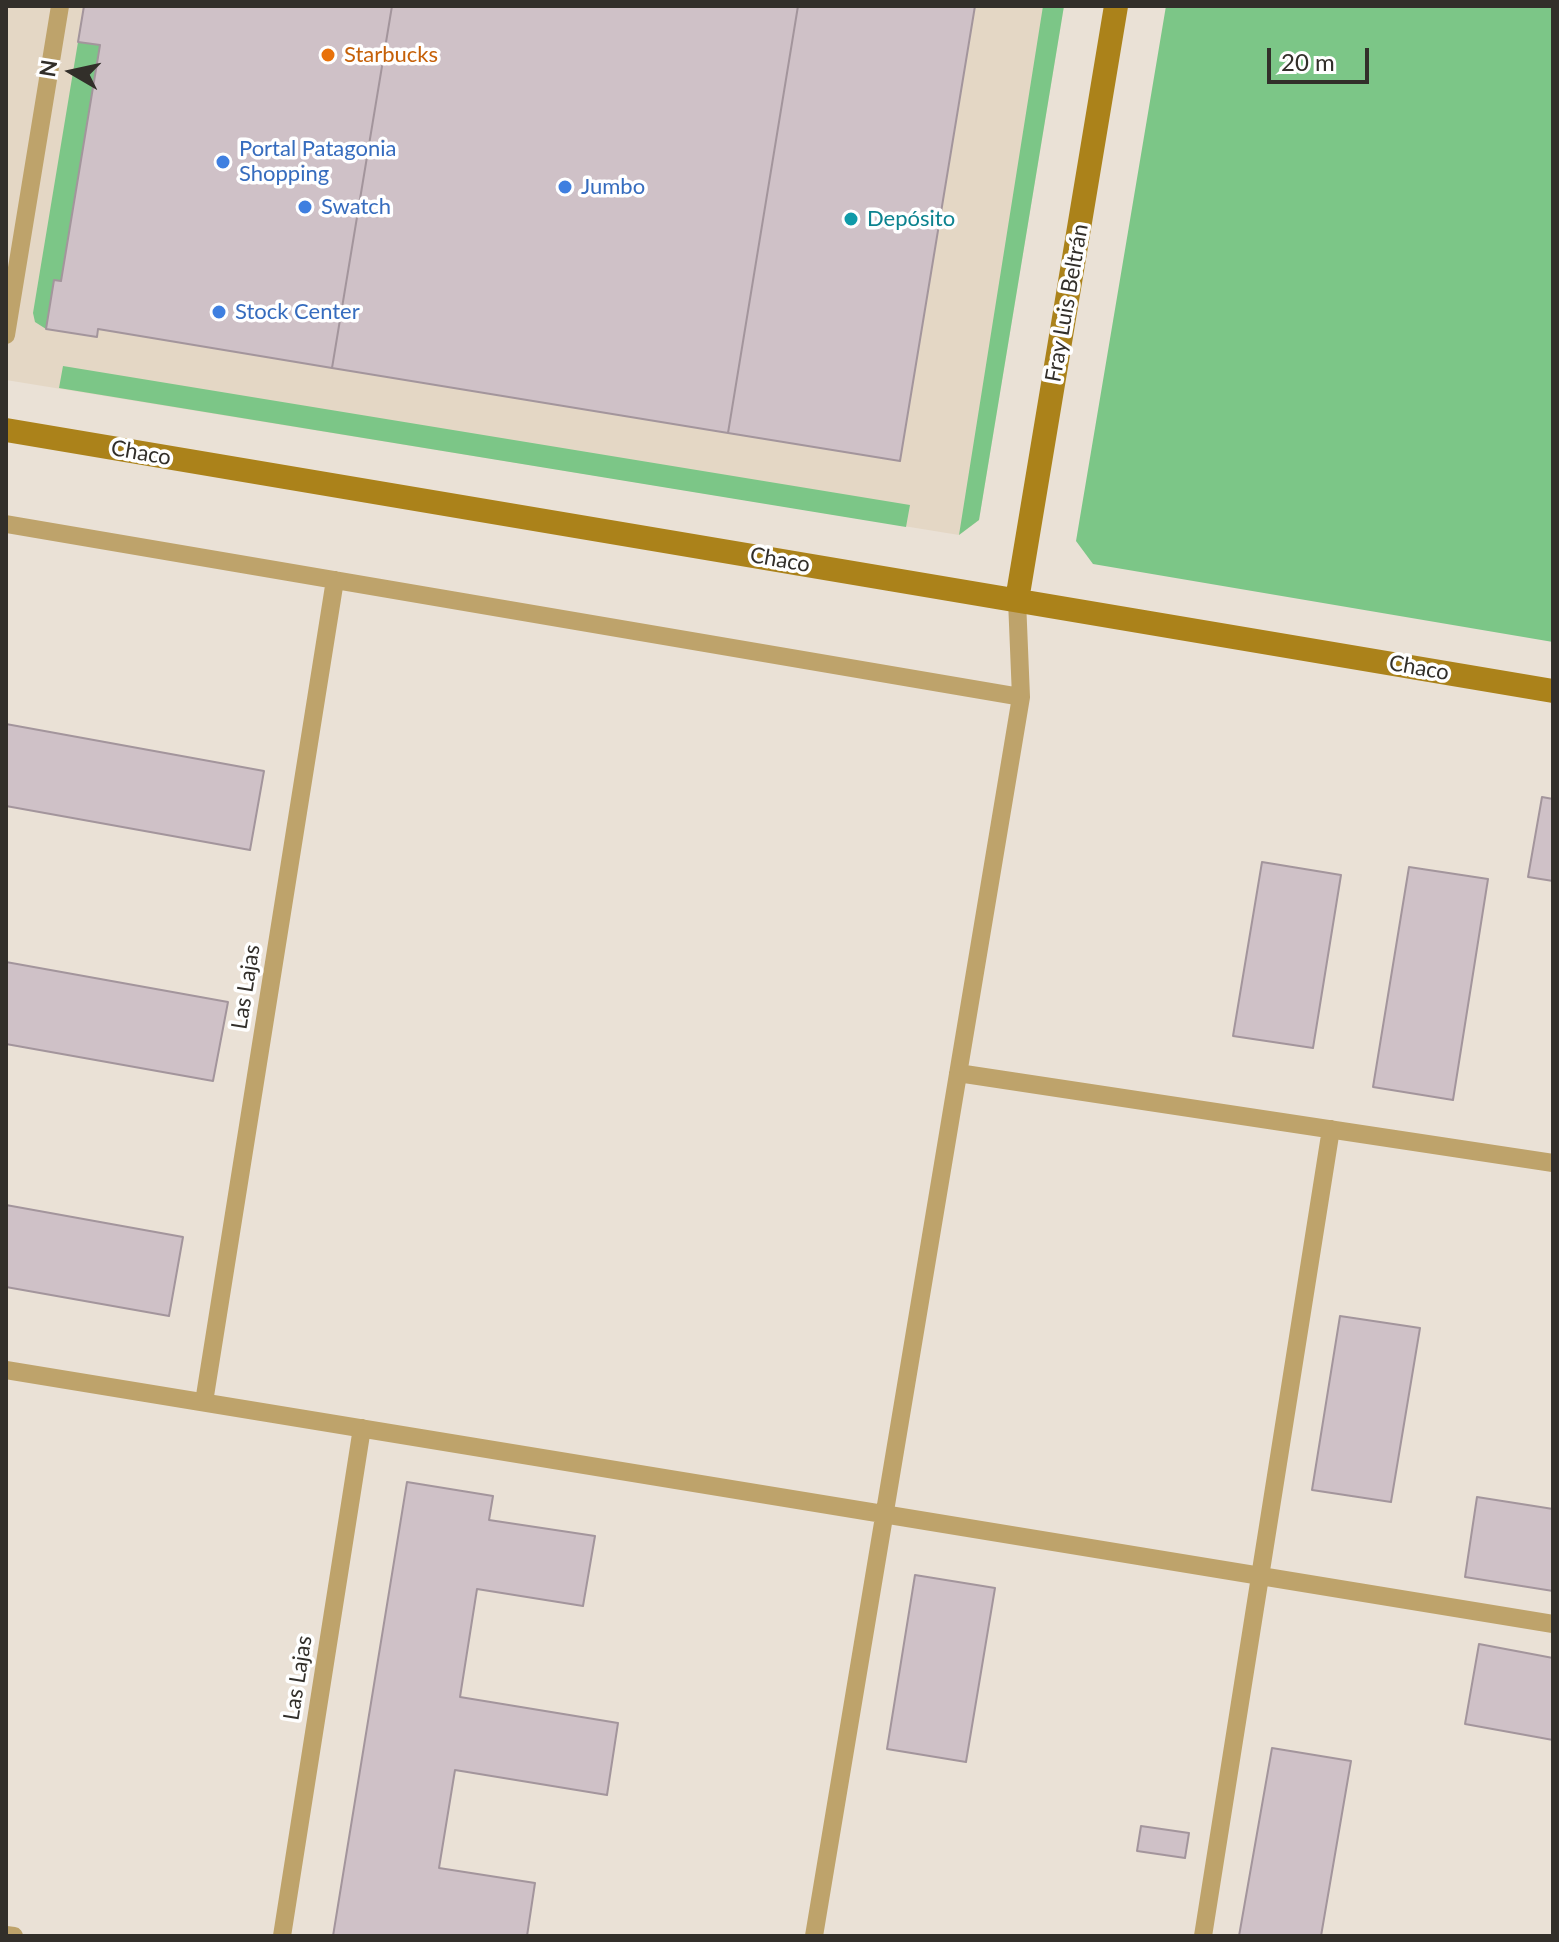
<!DOCTYPE html>
<meta charset="utf-8">
<style>
body{margin:0}
#map{position:relative;width:1559px;height:1942px;overflow:hidden;background:#eae1d6;font-family:Lato,sans-serif}
canvas{display:block}
.frame{position:absolute;inset:0;border:8px solid #322f2a;pointer-events:none}
.north{position:absolute;left:32px;top:32px;width:80px;height:80px;-webkit-text-stroke:6px #fff;paint-order:stroke;rotate:279deg;font-size:22px;font-weight:700;line-height:32px;text-align:center;color:#322f2a}
.north::after{content:'';display:block;margin:auto;width:28px;height:36px;background:#322f2a;clip-path:polygon(50% 0,100% 100%,50% 72%,0 100%)}
.scale{position:absolute;left:1267px;top:48px;width:102px;height:36px;box-sizing:border-box;border:4px solid #322f2a;border-top:0;padding-left:10px;font-size:24px;line-height:28px;white-space:nowrap;color:#322f2a;-webkit-text-stroke:6px #fff;paint-order:stroke}
</style>
<div id="map">
<canvas width="1559" height="1942"></canvas>
<div class="frame"></div>
<div class="north">N</div>
<div class="scale">20 m</div>
</div>
<script>
const ctx = document.querySelector('canvas').getContext('2d');
ctx.lineJoin = 'round';
function fillPath(path, color) { ctx.fillStyle = color; ctx.fill(path, 'evenodd'); }
function stroke(path, color, width, dash) { ctx.strokeStyle = color; ctx.lineWidth = width; ctx.lineCap = dash ? 'butt' : 'round'; ctx.setLineDash(dash || []); ctx.stroke(path); }
function drawText(font, color, halo, rows, align = 'center') {
  ctx.font = font + ' Lato,sans-serif'; ctx.lineWidth = 7; ctx.setLineDash([]); ctx.textBaseline = 'middle'; ctx.strokeStyle = halo; ctx.fillStyle = color; for (const [text, x, y, turn = 0] of rows) {
    ctx.save(); ctx.translate(x, y); ctx.rotate((+turn || 0) * Math.PI / 180); ctx.textAlign = isNaN(turn) ? turn : align; if (halo) ctx.strokeText(text, 0, 0); ctx.fillText(text, 0, 0); ctx.restore();
  }
}
fillPath(new Path2D(`
 M6,6H1064L979,520L959,535L6,380Z`), '#e4d7c5');
fillPath(new Path2D(`
 M1043,6H1064L979,520L959,535Z
 M1166,6H1553V642L1093,564L1076,541Z
 M78,42L100,45L61,281L54,280L46,329L35,322L33,313Z
 M63,366L910,505L906,527L59,388Z`), '#7cc687');
const building = new Path2D(`
 M84,6H392L332,368L98,329L97,337L46,329L54,280L61,281L100,45L78,42Z
 M392,6H798L728,433L332,368Z
 M798,6H975L900,461L728,433Z
 M6,724L264,771L250,850L6,806Z
 M1542,797L1553,799V881L1528,877Z
 M1262,862L1341,875L1313,1048L1233,1036Z
 M1409,867L1488,879L1453,1100L1373,1087Z
 M6,962L228,1002L213,1081L6,1044Z
 M6,1205L183,1237L169,1316L6,1287Z
 M1340,1316L1420,1328L1391,1502L1312,1490Z
 M407,1482L493,1496L489,1520L595,1536L583,1606L477,1589L460,1697L618,1723L607,1795L455,1770L439,1868L535,1883L527,1936H333Z
 M1477,1497L1553,1509V1591L1465,1577Z
 M915,1575L995,1588L966,1762L887,1749Z
 M1479,1644L1553,1658V1740L1465,1724Z
 M1272,1748L1351,1761L1321,1936H1239Z
 M1141,1826L1189,1833L1185,1858L1137,1851Z`);
fillPath(building, '#cfc1c7');
stroke(building, '#a3959c', 2);
stroke(new Path2D(`
 M6,335L60,6
 M6,524L1021,697
 M958,1073L1553,1163
 M6,1370L1553,1624
 M204,1402L335,580
 M6,1935L14,1936
 M282,1936L362,1428
 M814,1936L1021,697L1017,600
 M1203,1936L1331,1129`), '#bea36b', 18);
stroke(new Path2D(`
 M6,430L1553,691
 M1017,600L1116,6`), '#ab821a', 24);
for (const [x, y, r, color] of [
 [328,55,8,"#e8710a"],
 [223,162,8,"#3f7fe0"],
 [565,187,8,"#3f7fe0"],
 [305,207,8,"#3f7fe0"],
 [851,219,8,"#0f9aa8"],
 [219,312,8,"#3f7fe0"]
]) { const dot = new Path2D(); dot.arc(x, y, r, 0, 2 * Math.PI); ctx.fillStyle = color; ctx.fill(dot); stroke(dot, '#fff', 3); }
drawText('22px', '#c56008', '#fff', [
 ["Starbucks",344,55]
], 'left');
drawText('22px', '#366cbe', '#fff', [
 ["Portal Patagonia",239,149],
 ["Shopping",239,174],
 ["Jumbo",581,187],
 ["Swatch",321,207],
 ["Stock Center",235,312]
], 'left');
drawText('22px', '#0d838f', '#fff', [
 ["Depósito",867,219]
], 'left');
drawText('22px', '#322f2a', '#fff', [
 ["Fray Luis Beltrán",1067,303,-80],
 ["Chaco",141,453,10],
 ["Chaco",780,560,10],
 ["Chaco",1419,668,10],
 ["Las Lajas",246,987,-81],
 ["Las Lajas",298,1678,-81]
]);
</script>
